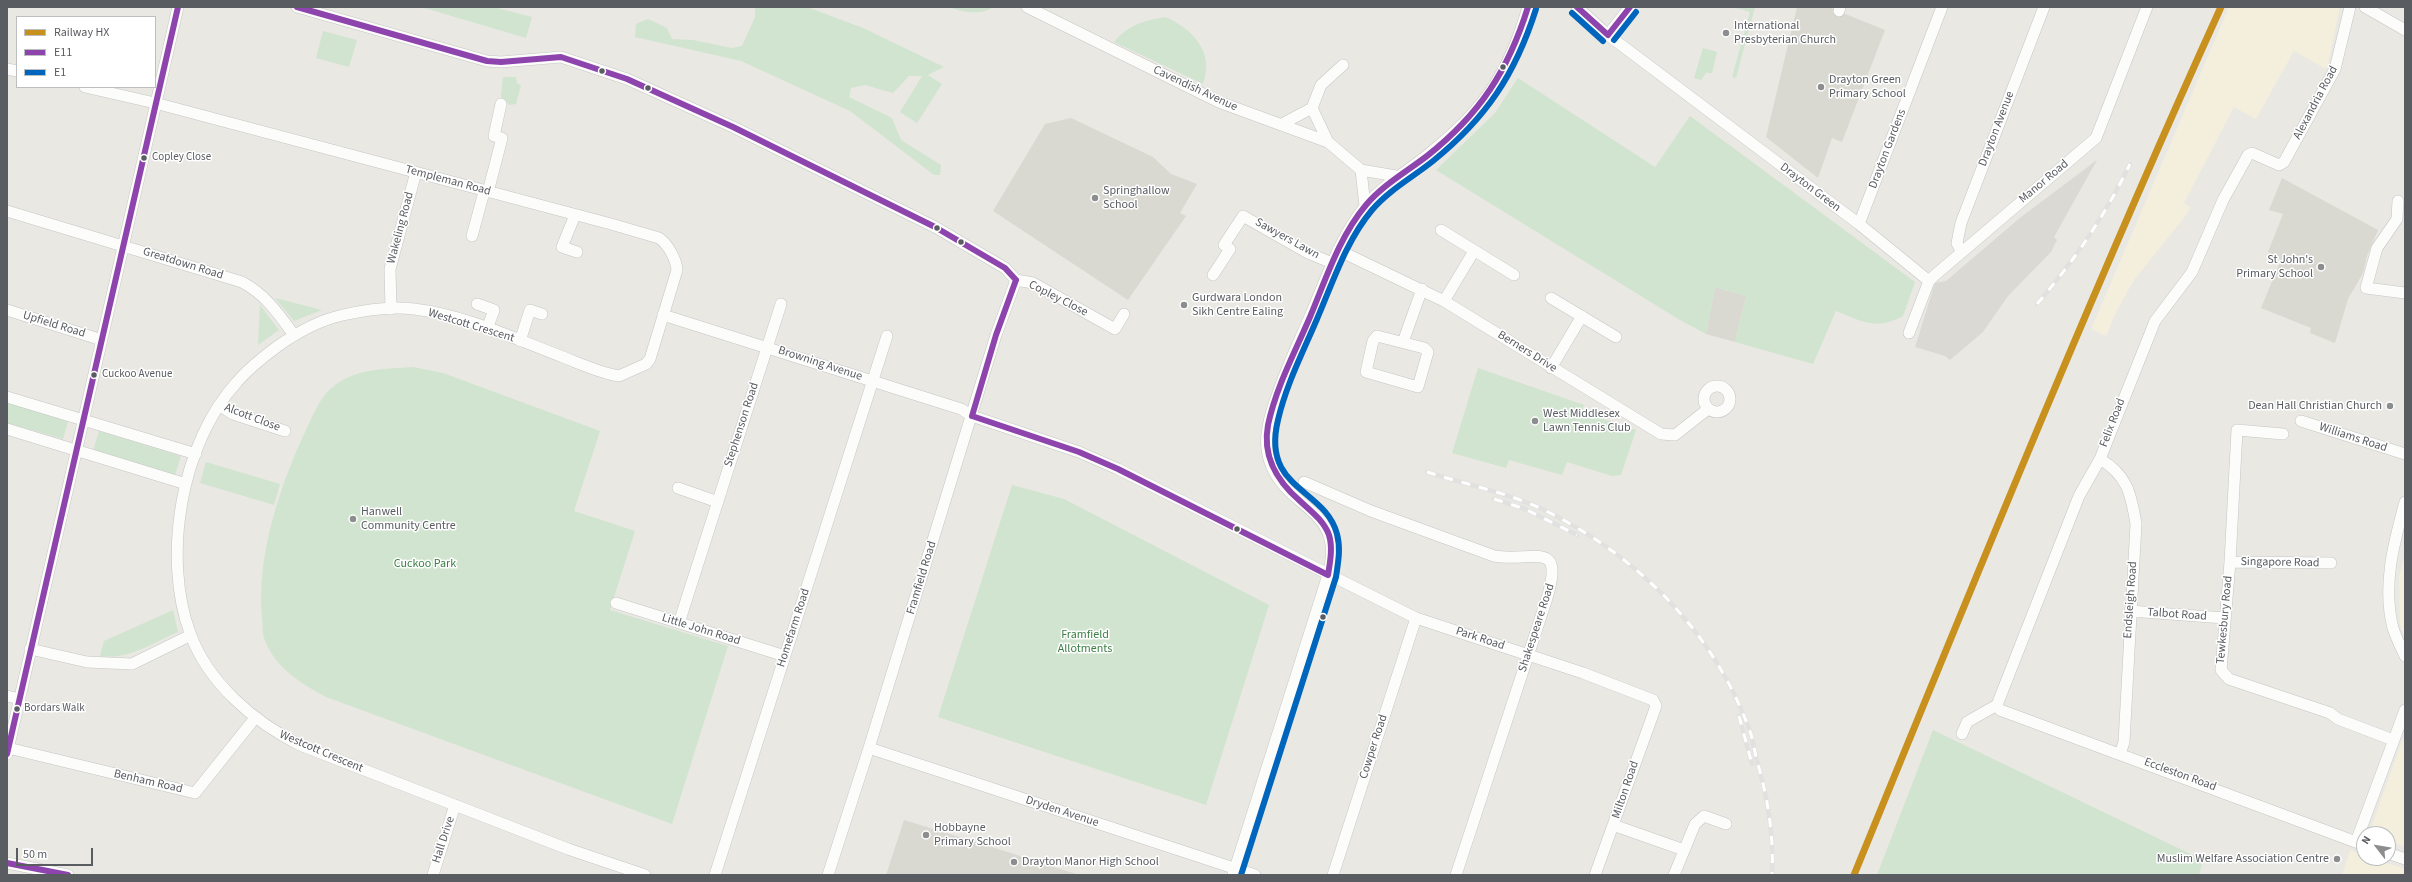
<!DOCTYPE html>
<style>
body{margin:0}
#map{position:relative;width:2412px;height:882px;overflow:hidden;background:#e9e8e3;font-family:"Source Sans 3",sans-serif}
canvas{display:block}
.frame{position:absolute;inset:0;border:8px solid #595c61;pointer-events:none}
.legend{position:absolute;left:16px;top:16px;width:140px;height:72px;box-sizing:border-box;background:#fff;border:1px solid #bdbec0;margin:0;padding:5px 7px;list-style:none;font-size:12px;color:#595c61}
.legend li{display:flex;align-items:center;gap:8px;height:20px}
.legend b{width:20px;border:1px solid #bdbec0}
.north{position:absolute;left:2356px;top:826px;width:40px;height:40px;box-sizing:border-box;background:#fff;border:1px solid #bdbec0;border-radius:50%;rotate:301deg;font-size:11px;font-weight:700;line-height:16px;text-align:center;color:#595c61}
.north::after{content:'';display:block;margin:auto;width:14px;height:18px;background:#8b8d8e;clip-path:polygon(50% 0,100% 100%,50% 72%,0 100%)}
.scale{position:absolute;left:16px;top:848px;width:77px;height:18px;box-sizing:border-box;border:2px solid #595c61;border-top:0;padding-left:5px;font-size:12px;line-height:14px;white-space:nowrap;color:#595c61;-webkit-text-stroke:3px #fff;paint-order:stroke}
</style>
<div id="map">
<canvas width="2412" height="882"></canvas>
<div class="frame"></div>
<ul class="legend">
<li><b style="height:5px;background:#c8901d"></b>Railway HX</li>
<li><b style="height:5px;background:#8e44ad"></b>E11</li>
<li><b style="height:5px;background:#0065bd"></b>E1</li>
</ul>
<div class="north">N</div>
<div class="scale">50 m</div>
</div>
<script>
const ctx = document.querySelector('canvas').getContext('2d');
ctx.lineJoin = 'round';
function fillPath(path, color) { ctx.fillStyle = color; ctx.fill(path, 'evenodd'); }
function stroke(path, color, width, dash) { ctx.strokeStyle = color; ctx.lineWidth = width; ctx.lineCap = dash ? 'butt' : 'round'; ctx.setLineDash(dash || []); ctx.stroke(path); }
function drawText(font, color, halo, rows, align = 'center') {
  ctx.font = font + ' "Source Sans 3",sans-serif'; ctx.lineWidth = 3; ctx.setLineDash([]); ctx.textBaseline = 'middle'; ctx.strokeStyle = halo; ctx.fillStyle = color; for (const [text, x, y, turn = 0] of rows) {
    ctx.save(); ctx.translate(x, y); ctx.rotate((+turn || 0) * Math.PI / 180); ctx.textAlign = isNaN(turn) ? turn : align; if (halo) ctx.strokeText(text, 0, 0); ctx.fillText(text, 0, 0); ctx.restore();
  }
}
fillPath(new Path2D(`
 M2229,7H2340L2328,64L2326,69L2294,51L2256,119L2234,107L2184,203L2190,207L2187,214L2134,280L2117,310L2106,336L2091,329Z
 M2405,553V639L2400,625L2399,577Z
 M2405,733V847L2388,840V834H2375L2372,825Z
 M2350,850L2364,855V858H2372L2405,869V875H2342Z`), '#f3efdc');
fillPath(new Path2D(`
 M2097,160L2054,237L2057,240L2051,252L2008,296L1983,332L1950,360L1945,356L1915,347L1935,283L1946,281L2021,217Z`), '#dad9d4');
fillPath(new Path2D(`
 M1797,7H1828L1885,30L1842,142L1832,138L1818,178L1766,137Z
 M1071,118L1153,157L1171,174L1197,184L1180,213L1186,216L1128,300L993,211L1045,124Z
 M2282,178L2378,230L2367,256L2363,273L2348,299L2335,343L2310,333L2311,328L2261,308L2281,260L2268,252L2283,214L2269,210Z
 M1715,287L1746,296L1735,342L1706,334Z
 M904,820L995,848L1079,875H886Z`), '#d9d8d1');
fillPath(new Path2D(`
 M421,7H494L532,17L526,38Z
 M755,7H807L863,28L944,67L928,75L942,84L917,123L900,112L922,76H909L893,93L865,85L851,88L849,97L892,118L901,140L941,165L940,175H934L850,111L741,61L635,37L636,24L648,19L667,28L672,39L693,40L732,48L742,46L755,17Z
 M949,7H993C981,16 962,12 949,7Z
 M1733,7H1755L1736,78L1732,77L1750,12Z
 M1166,17C1193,30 1215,52 1203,84L1114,42C1128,25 1145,20 1166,17Z
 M323,31L357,40L349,67L316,58Z
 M1703,48L1717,52L1712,73H1706L1701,80L1694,78Z
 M503,77H516L517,83L521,85L516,104L509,105L501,97Z
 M1518,78L1655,167L1690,116L1915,282L1903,316C1875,331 1862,321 1836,311L1813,364L1735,342L1746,296L1715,287L1706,334L1680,320L1436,170L1495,113Z
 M275,298L322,310L294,321Z
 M260,305L279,330L258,345Z
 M413,367L443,373L600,431L574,511L635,531L610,610L728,646L672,824L326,697C300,683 274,667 264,638C262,631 263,623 262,617C256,556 281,482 307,428C314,413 321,395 335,385C358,368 386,369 413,367Z
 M1478,368L1584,405L1582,412L1636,430L1621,475L1612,476L1567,462L1562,475L1509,460L1506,468L1452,453Z
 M7,402L68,421L63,439L7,423Z
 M99,431L181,456L175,475L93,451Z
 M206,462L280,484L274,505L200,483Z
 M1012,485L1064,499L1269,605L1206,805L938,717Z
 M173,610L178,632C155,642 126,661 100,656L104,641Z
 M1933,730L2203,860L2199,875H1877Z`), '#d1e4d0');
const minor = new Path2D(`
 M297,7L487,61L501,62L561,57L627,79L733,127L935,227L1005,268L1016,280L1033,283L1115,329L1124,314
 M1027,7L1219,102L1328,142L1361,170L1365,206
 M1577,7L1608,35L1859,224L1929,281
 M2365,7L2405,30
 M1839,11L1840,7
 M1608,35L1630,7
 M7,69L17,71
 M85,87L155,103L611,224L659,238C668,244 676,259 677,270L650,359L646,364L619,376C600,373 581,364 563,357C515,339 465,315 414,309C391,306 365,310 343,315C319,320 298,332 278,346C263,357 249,368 237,382C181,443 162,557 190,633C208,683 254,722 300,745L568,849L645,875
 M1312,108L1328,142
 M1282,124L1312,108L1321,85L1343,65
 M1361,170L1396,176
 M488,192L502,138L494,136L501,104
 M2398,201L2397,219L2377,248L2366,288L2405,293
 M7,211L242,282C266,295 278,313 294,335
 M575,215L562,247L577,252
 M1859,224L1942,7
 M1441,230L1514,275
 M472,236L484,192
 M1338,250L1444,301L1661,434L1675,435L1708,409
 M1961,251L1957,243L1961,223L2044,7
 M1213,275L1230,249L1224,245L1243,216L1308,253L1332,263
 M1551,298L1616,337
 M1444,301L1474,251
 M477,304L494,310L487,329
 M391,309L390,269L416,172
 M7,310L102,340
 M663,315L961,409L972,416L1079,452L1118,469L1416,618L1583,673L1653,700L1656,706L1595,875
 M1909,333L1929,281L1935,275L2096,138L2147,7
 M1377,336L1424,348L1428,352L1418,387L1366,372L1373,341Z
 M520,341L530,310L542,314
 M1403,342L1422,289
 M1551,368L1582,316
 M1704 399a13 13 0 1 1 26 0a13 13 0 1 1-26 0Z
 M7,397L196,454
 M219,405L233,414L285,431
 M2301,421L2405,454
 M7,429L186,484
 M2283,434L2237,430L2230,562L2221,670L2229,679L2330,713L2338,719L2393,740
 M2100,459C2127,475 2131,493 2136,524L2124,742L2120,754
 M1304,482L1371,511L1494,556C1532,563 1565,537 1547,598L1456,875
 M678,488L718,502
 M2405,502C2394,542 2382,586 2393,628C2396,638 2401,647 2405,656
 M2230,562L2331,563
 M616,603L785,656
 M2130,611L2224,618
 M679,623L781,304
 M30,649L87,662L132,664L191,635
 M7,696L20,699
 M1997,705L2079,496L2100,459L2155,321L2192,272L2223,200L2248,155L2252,153L2279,165L2284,162L2335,69L2350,7
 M1997,705L2000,710L2364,845
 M1962,734L1967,722L1997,705
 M8,748L195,793L255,718
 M869,748L1255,875
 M7,754L178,7
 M1613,825L1684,850
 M2356,842L2405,710
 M2388,853L2405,859
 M7,863L68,875
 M433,875L455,805
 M715,875L887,336
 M828,875L869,748L996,335L1016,280
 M1233,875L1328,575C1347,506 1284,511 1269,459C1262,438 1271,412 1278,393C1287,366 1300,340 1311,314C1327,277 1340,237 1366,205C1387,181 1414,168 1437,147C1487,106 1510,69 1528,7
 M1333,875L1416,618
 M1674,875L1695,824L1704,816L1726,824`);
stroke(minor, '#c5c5c5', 12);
stroke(minor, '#fcfcfb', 11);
const rail = new Path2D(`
 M2037,304C2074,261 2105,216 2130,164
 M1427,472C1464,484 1505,492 1540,508C1634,553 1711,628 1748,726C1753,737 1754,750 1757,761C1768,798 1774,837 1772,875
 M1494,499L1525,509L1577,535
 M1739,716L1752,764`);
stroke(rail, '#e1e1e0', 4.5);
stroke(rail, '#fff', 3, [9]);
stroke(new Path2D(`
 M297,7L487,61L501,62L561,57L627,79L733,127L935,227L1005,268L1016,280
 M1577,7L1608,35
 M1608,35L1630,7
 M972,416L1079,452L1118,469L1328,575
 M972,416L996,335L1016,280
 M1328,575C1330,562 1333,548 1329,535C1324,521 1311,511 1300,501C1277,481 1262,457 1268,425C1276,387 1295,352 1310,317C1326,279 1339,237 1366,205C1383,185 1406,172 1427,156C1480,114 1508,71 1528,7
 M7,754L178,7
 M7,863L68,875`), '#8e44ad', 6);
stroke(new Path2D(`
 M1572,13L1603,41
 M1614,40L1636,12
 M1241,875L1336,577C1338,563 1341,549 1337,534C1325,488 1261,490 1278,420C1286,385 1303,352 1317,319C1333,282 1346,241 1372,210C1389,190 1413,177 1433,161C1486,118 1515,75 1536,9`), '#0065bd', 6);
stroke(new Path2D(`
 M1854,875C1973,584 2091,293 2221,7`), '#c8901d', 7);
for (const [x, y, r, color] of [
 [1726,33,4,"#8b8d8e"],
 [1503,67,3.5,"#595c61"],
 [602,71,3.5,"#595c61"],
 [1821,87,4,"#8b8d8e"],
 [648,88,3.5,"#595c61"],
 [144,158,3.5,"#595c61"],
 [1095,198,4,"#8b8d8e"],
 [937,228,3.5,"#595c61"],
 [961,242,3.5,"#595c61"],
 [2321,267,4,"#8b8d8e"],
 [1184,305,4,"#8b8d8e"],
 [94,375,3.5,"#595c61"],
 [2390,406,4,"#8b8d8e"],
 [1535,421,4,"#8b8d8e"],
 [353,519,4,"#8b8d8e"],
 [1237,529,3.5,"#595c61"],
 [1323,617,3.5,"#595c61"],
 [17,709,3.5,"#595c61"],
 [926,835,4,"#8b8d8e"],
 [2337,859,4,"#8b8d8e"],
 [1014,862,4,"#8b8d8e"]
]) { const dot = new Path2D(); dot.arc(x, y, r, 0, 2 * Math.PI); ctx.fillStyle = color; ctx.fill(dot); stroke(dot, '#fff', 1.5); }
drawText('11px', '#595c61', '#fff', [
 ["Copley Close",152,158],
 ["Cuckoo Avenue",102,375],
 ["Bordars Walk",24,709]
], 'left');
drawText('12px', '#595c61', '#fff', [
 ["International",1734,26],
 ["Presbyterian Church",1734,40],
 ["Drayton Green",1829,80],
 ["Primary School",1829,94],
 ["Springhallow",1103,191],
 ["School",1103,205],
 ["St John's",2313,260,"right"],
 ["Primary School",2313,274,"right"],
 ["Gurdwara London",1192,298],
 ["Sikh Centre Ealing",1192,312],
 ["Dean Hall Christian Church",2382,406,"right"],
 ["West Middlesex",1543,414],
 ["Lawn Tennis Club",1543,428],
 ["Hanwell",361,512],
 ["Community Centre",361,526],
 ["Hobbayne",934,828],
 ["Primary School",934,842],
 ["Muslim Welfare Association Centre",2329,859,"right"],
 ["Drayton Manor High School",1022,862]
], 'left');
drawText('12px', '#595c61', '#fff', [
 ["Cavendish Avenue",1195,89,25],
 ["Alexandria Road",2316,103,-62],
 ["Drayton Avenue",1997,129,-69],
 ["Drayton Gardens",1888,149,-69],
 ["Templeman Road",448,181,15],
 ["Manor Road",2044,182,-40],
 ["Drayton Green",1810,188,37],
 ["Wakeling Road",401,228,-75],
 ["Sawyers Lawn",1287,239,29],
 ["Greatdown Road",183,264,17],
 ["Copley Close",1058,299,27],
 ["Upfield Road",54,325,17],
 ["Westcott Crescent",471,326,17],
 ["Berners Drive",1527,352,32],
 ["Browning Avenue",820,364,18],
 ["Alcott Close",252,418,21],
 ["Felix Road",2113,423,-69],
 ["Stephenson Road",742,425,-72],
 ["Williams Road",2353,438,18],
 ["Singapore Road",2280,563,1],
 ["Framfield Road",922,578,-73],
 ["Endsleigh Road",2131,600,-86],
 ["Talbot Road",2177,615,4],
 ["Tewkesbury Road",2225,620,-85],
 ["Homefarm Road",794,628,-72],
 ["Shakespeare Road",1537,628,-72],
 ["Little John Road",701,630,17],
 ["Park Road",1480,639,18],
 ["Cowper Road",1374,747,-72],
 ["Westcott Crescent",321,752,23],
 ["Eccleston Road",2180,775,20],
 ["Benham Road",148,782,13],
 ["Milton Road",1626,790,-71],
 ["Dryden Avenue",1062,812,18],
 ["Hall Drive",444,840,-72]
]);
drawText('12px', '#3a7f43', '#fff', [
 ["Cuckoo Park",425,564],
 ["Framfield",1085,635],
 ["Allotments",1085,649]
]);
</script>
